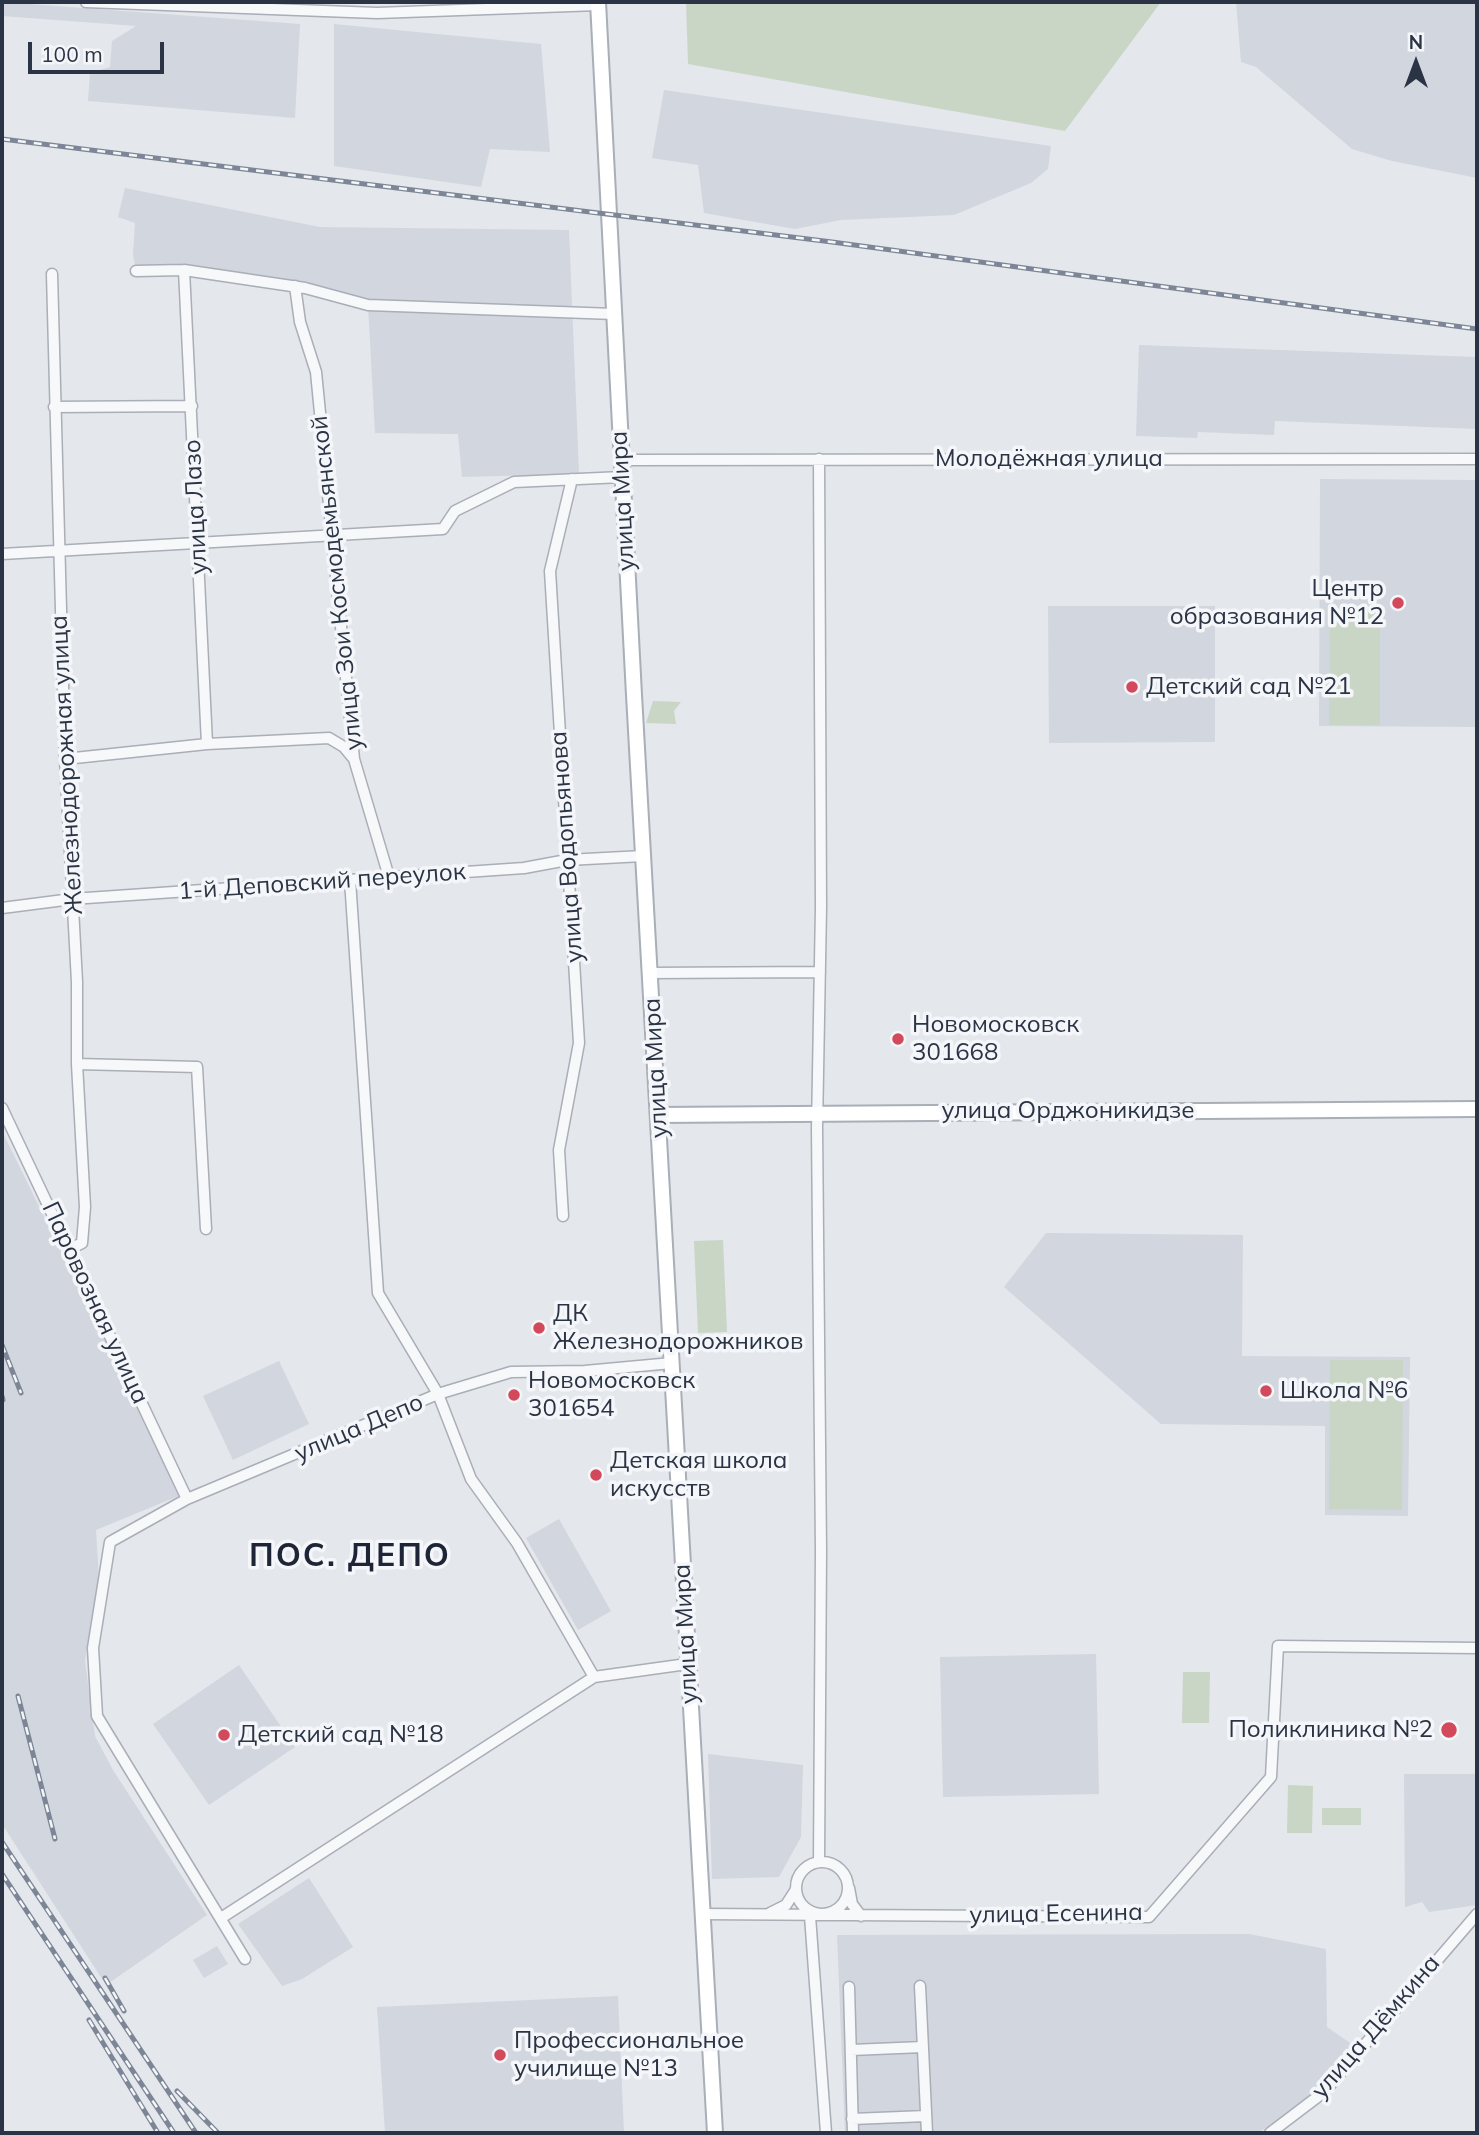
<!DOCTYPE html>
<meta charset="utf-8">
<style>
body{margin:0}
#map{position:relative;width:1479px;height:2135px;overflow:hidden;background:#e4e7ec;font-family:Mulish,sans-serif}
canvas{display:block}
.frame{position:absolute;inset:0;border:4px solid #2b3445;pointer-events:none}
.north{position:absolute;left:1381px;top:28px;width:70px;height:70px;-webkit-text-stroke:5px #f4f6f9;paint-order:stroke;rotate:0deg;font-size:19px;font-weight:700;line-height:28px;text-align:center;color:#2b3445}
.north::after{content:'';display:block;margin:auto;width:24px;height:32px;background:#2b3445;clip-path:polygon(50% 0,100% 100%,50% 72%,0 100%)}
.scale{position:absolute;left:28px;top:42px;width:136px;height:32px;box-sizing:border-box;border:4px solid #2b3445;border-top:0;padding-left:9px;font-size:21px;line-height:24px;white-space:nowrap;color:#2b3445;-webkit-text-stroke:5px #f4f6f9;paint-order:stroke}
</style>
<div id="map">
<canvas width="1479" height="2135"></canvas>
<div class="frame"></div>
<div class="north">N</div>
<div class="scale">100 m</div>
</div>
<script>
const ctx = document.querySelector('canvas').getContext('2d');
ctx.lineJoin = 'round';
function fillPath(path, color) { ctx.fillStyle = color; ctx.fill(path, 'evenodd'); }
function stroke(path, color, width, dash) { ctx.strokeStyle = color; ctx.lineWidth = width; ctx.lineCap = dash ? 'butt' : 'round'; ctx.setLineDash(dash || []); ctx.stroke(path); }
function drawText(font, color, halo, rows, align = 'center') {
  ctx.font = font + ' Mulish,sans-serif'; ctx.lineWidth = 7; ctx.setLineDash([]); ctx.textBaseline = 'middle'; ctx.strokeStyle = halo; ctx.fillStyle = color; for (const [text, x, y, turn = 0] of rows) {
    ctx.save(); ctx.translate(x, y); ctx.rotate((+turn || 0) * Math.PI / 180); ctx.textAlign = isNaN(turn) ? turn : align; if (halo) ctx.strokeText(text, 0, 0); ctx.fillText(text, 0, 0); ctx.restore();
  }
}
fillPath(new Path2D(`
 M2,2L300,24L295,118L88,101L90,73L110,67L112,41L136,26L2,16Z
 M1236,2H1477V178L1392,161L1352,149L1256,67L1241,62Z
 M334,24L541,44L550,152L490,149L481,187L334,166Z
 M664,90L1051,146L1048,169L1031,183L954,215L841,220L795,229L704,213L698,165L652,158Z
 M125,188L320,227L569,230L579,474L462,477L458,434L375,433L368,305L184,270L136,271L133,255L135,223L118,217Z
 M1139,345L1477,357V429L1275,421L1274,435L1198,432L1197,438L1136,436Z
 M1320,479L1477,480V727L1319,726Z
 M1048,606H1215V742L1049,743Z
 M2,1131L181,1495L96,1530L99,1579L85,1661L95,1736L113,1770L207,1915L106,1985L2,1824Z
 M1046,1233L1243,1235L1242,1356L1410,1357L1408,1516L1325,1515V1426L1161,1424L1004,1287Z
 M279,1361L309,1424L233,1460L203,1396Z
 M559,1519L611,1611L578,1630L526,1538Z
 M1096,1654L1099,1794L943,1797L940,1657Z
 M239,1665L295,1747L209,1805L153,1724Z
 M708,1754L803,1765L801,1837L779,1877L712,1879Z
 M1404,1774H1477V1905L1429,1912L1422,1902L1405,1907Z
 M309,1878L353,1947L302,1979L282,1986L238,1924Z
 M1249,1934L1326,1949L1327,2027L1356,2047L1330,2085L1258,2133H845L837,1935Z
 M217,1946L228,1964L204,1978L193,1960Z
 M618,1996L624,2133H385L377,2007Z`), '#d2d6de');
fillPath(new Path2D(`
 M686,2H1161L1065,131L688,64Z
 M1330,610H1380V725H1329Z
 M653,701L681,702L674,711L676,724L646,723Z
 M723,1240L727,1332L698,1333L694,1241Z
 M1330,1360H1403L1402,1510L1329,1509Z
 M1183,1672H1210L1209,1723H1182Z
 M1288,1785L1313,1786L1312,1833H1287Z
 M1322,1808H1361V1825H1322Z`), '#c9d6c5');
const street = new Path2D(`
 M86,2L377,13L598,5
 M184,270L207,744
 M136,271L184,270L305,288L368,305L614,314
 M52,274L65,759L77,982V1064L85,1207L82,1243L70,1249
 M295,286L300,322L316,372L354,759L389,877
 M54,407L192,406
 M819,459L821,907L817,1128L821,1551L819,1861
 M621,460L1477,459
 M2,554L443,529L455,511L514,482L622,477
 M65,759L207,744L329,738L344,747L354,759
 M350,880L378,1293L438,1394L511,1372L585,1371L672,1363
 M2,908L72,899L524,868L567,860L643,856
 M650,973L820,972
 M77,1064L197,1067L206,1229
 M2,1108L187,1499
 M563,1216L559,1150L579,1043L550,571L572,479
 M594,1677L687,1664
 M796 1888a26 26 0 1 1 52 0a26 26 0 1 1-52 0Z
 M849,1888L852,1904L861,1916
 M770,1913L786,1905L795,1891
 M701,1914L1149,1917L1271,1777L1278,1646L1477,1648
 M810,1916L826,2133
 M221,1918L594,1677L517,1543L471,1479L438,1394L187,1499L110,1542L93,1648L97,1716L245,1959
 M920,1986L927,2133
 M849,1987L853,2133
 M851,2050L923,2047
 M852,2119L926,2116
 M1270,2133L1324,2092L1477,1914`);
const secondary = new Path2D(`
 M598,2L634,695L715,2133
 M658,1115L1477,1109`);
stroke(street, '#a9aeb7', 13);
stroke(secondary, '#a9aeb7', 18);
stroke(street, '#f7f8fa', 10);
stroke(secondary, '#fff', 14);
const rail = new Path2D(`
 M2,139L832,242L1477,329
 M2,1345L21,1393
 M2,1396L3,1400
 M18,1696L55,1839
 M2,1842L196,2133
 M2,1874L174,2133
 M105,1978L124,2011
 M89,2020L158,2133
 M177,2091L218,2133`);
stroke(rail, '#7d8696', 5);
stroke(rail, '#f4f6f9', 2.5, [8]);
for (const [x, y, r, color] of [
 [1398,603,7,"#d1495b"],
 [1132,687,7,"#d1495b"],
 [898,1039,7,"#d1495b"],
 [539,1328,7,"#d1495b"],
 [1266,1391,7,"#d1495b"],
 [514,1395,7,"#d1495b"],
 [596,1475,7,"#d1495b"],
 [1449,1730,9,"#d1495b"],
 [224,1735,7,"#d1495b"],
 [500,2055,7,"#d1495b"]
]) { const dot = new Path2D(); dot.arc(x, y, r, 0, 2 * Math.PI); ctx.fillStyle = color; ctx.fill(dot); stroke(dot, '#f4f6f9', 2.5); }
drawText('24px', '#2b3445', '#f4f6f9', [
 ["Молодёжная улица",1049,459],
 ["улица Мира",623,501,-93],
 ["улица Лазо",196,507,-93],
 ["улица Зои Космодемьянской",337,583,-96],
 ["Железнодорожная улица",67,765,-93],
 ["улица Водопьянова",567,847,-94],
 ["1-й Деповский переулок",322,882,-4],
 ["улица Мира",656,1068,-93],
 ["улица Орджоникидзе",1068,1111],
 ["Паровозная улица",95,1303,65],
 ["улица Депо",359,1428,-23],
 ["улица Мира",686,1634,-93],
 ["улица Есенина",1056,1914,-1],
 ["улица Дёмкина",1376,2027,-49]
]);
drawText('24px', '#2b3445', '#f4f6f9', [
 ["Центр",1384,589,"right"],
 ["образования №12",1384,617,"right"],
 ["Детский сад №21",1146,687],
 ["Новомосковск",912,1025],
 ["301668",912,1053],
 ["ДК",553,1314],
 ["Железнодорожников",553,1342],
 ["Новомосковск",528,1381],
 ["301654",528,1409],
 ["Школа №6",1280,1391],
 ["Детская школа",610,1461],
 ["искусств",610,1489],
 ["Поликлиника №2",1433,1730,"right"],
 ["Детский сад №18",238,1735],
 ["Профессиональное",514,2041],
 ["училище №13",514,2069]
], 'left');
ctx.letterSpacing = '2px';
drawText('bold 32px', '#1d2536', '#f4f6f9', [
 ["ПОС. ДЕПО",350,1556]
]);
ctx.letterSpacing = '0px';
</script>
